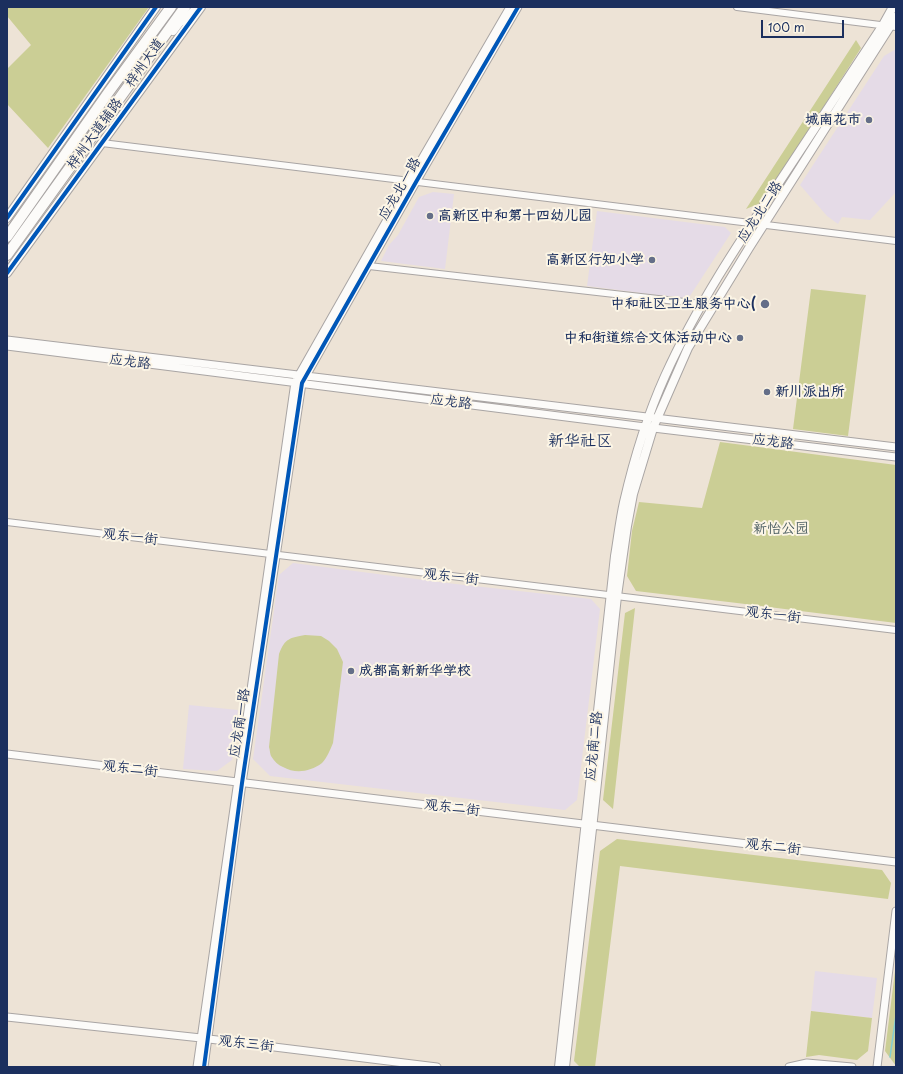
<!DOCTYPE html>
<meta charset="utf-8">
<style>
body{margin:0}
#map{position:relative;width:903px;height:1074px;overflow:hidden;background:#ede3d6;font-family:"Playpen Sans",sans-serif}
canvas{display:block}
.frame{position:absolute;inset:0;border:8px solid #1b2f5e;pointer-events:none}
.scale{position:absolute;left:761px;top:20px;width:83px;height:18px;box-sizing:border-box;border:2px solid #1b2f5e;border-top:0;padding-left:5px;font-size:12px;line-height:14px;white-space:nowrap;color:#1b2f5e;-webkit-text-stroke:3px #fcf5e5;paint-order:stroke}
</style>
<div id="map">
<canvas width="903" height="1074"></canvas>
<div class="frame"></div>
<div class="scale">100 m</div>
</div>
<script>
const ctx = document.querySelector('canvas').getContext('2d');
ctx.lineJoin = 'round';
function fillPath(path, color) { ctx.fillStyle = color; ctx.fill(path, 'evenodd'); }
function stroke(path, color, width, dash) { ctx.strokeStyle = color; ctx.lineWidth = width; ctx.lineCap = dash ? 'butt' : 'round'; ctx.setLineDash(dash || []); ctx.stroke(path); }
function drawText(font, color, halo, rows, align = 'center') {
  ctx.font = font + ' "Playpen Sans","LXGW WenKai TC",sans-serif'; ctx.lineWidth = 4; ctx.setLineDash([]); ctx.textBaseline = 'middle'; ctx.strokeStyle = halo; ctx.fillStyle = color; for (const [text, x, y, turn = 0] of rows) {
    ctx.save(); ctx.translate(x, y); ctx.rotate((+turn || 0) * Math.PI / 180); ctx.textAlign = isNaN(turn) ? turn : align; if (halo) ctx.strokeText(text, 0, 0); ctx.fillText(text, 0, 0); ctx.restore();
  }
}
fillPath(new Path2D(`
 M896,49V192L870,220L842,217L838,224L827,216L800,185L884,56Z
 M433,192L454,194L445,269L381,261L389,245L398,235L419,197Z
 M597,211L725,227L731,233L688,299L587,286Z
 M293,563L447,583L591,599L600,609L577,800L565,810L270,776L253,759L279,575Z
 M189,705L238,710L232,760L217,771L183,769Z
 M815,971L877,978L872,1018L811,1011Z`), '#e5dbe7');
fillPath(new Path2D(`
 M7,7H149L48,148L7,104V69L31,45L7,16Z
 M856,40L861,48L763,202L746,209Z
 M811,289L866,295L848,436L793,429Z
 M720,442L896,465V623L737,603L636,591L627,576L632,531L639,502L702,508Z
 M635,608L613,809L603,800L625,613Z
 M305,635L321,636L329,641L337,649L343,662L333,743C330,750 327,758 322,763C310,772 295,774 283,767C278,765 274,761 271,756C270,754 270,750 269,747L279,654C285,638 290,638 305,635Z
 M617,839L882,870L891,883L888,899L620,866L595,1067H580L574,1061L600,851Z
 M896,963V1066L885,1051Z
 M811,1011L872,1018L868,1051L857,1060L819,1055L806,1057Z`), '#cbce95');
stroke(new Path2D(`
 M890,1057L896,1015`), '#85cfd2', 1.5);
const minor = new Path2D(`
 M737,7L896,27
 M102,143L896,241
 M369,266L702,304
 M7,522L896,630`);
const tertiary = new Path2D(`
 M7,340L896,447
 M7,346L645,427L896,457
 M7,754L896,862
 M7,1017L201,1038L437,1067
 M197,1067L295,382L409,181L510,7
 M204,1067L242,783L302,383L416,182L518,7
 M789,1067L807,1063L852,1067
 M877,1067L896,911`);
const secondary = new Path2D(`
 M173,31L179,23L196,9
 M7,218L156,7
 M7,273L201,7
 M559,1067L615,556C618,538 620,520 624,502C634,459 647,416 665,376C696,307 738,244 780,181C814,129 849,77 883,25L893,7
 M565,1067L592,829L617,596L627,526L633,494L653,428L688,348L749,248L896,17`);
const trunk = new Path2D(`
 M7,237L108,93L171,7
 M7,255L185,7`);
stroke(minor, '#a9a5a4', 8);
stroke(tertiary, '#a9a5a4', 9);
stroke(secondary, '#a9a5a4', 10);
stroke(trunk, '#a9a5a4', 12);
stroke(minor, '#fcfbf9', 6);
stroke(tertiary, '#fcfbf9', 7);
stroke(secondary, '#fcfbf9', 8);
stroke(trunk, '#fcfbf9', 10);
stroke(new Path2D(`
 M7,218L156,7
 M7,273L201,7
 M204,1067L242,783L302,383L416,182L518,7`), '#0057b8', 4);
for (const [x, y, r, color] of [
 [869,120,4,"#646e88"],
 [430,216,4,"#646e88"],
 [652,260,4,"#646e88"],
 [765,304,5,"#646e88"],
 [740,338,4,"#646e88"],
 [767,392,4,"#646e88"],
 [351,671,4,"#646e88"]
]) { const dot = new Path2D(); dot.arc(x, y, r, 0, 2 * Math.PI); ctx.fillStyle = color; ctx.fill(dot); stroke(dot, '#fcf5e5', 1.5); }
drawText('14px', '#1b2f5e', '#fcf5e5', [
 ["梓州大道",145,63,-55],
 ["梓州大道辅路",95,134,-54],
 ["应龙北一路",400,189,-60],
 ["应龙北二路",760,212,-57],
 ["应龙路",130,362,7],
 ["应龙路",451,402,7],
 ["应龙路",773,442,7],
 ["观东一街",130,537,7],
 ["观东一街",451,577,7],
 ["观东一街",773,615,7],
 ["应龙南一路",240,723,-81],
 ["应龙南二路",594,746,-84],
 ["观东二街",130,769,7],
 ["观东二街",452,808,7],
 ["观东二街",773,847,7],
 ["观东三街",246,1044,7]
]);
drawText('bold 14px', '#1b2f5e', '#fcf5e5', [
 ["城南花市",861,120],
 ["高新区中和第十四幼儿园",438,216,"left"],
 ["高新区行知小学",644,260],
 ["中和社区卫生服务中心(",756,304],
 ["中和街道综合文体活动中心",732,338],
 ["新川派出所",775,392,"left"],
 ["成都高新新华学校",359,671,"left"]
], 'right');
drawText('14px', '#475a5f', '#fcf5e5', [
 ["新怡公园",781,529]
]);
drawText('16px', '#1b2f5e', '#fcf5e5', [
 ["新华社区",580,442]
]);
</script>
